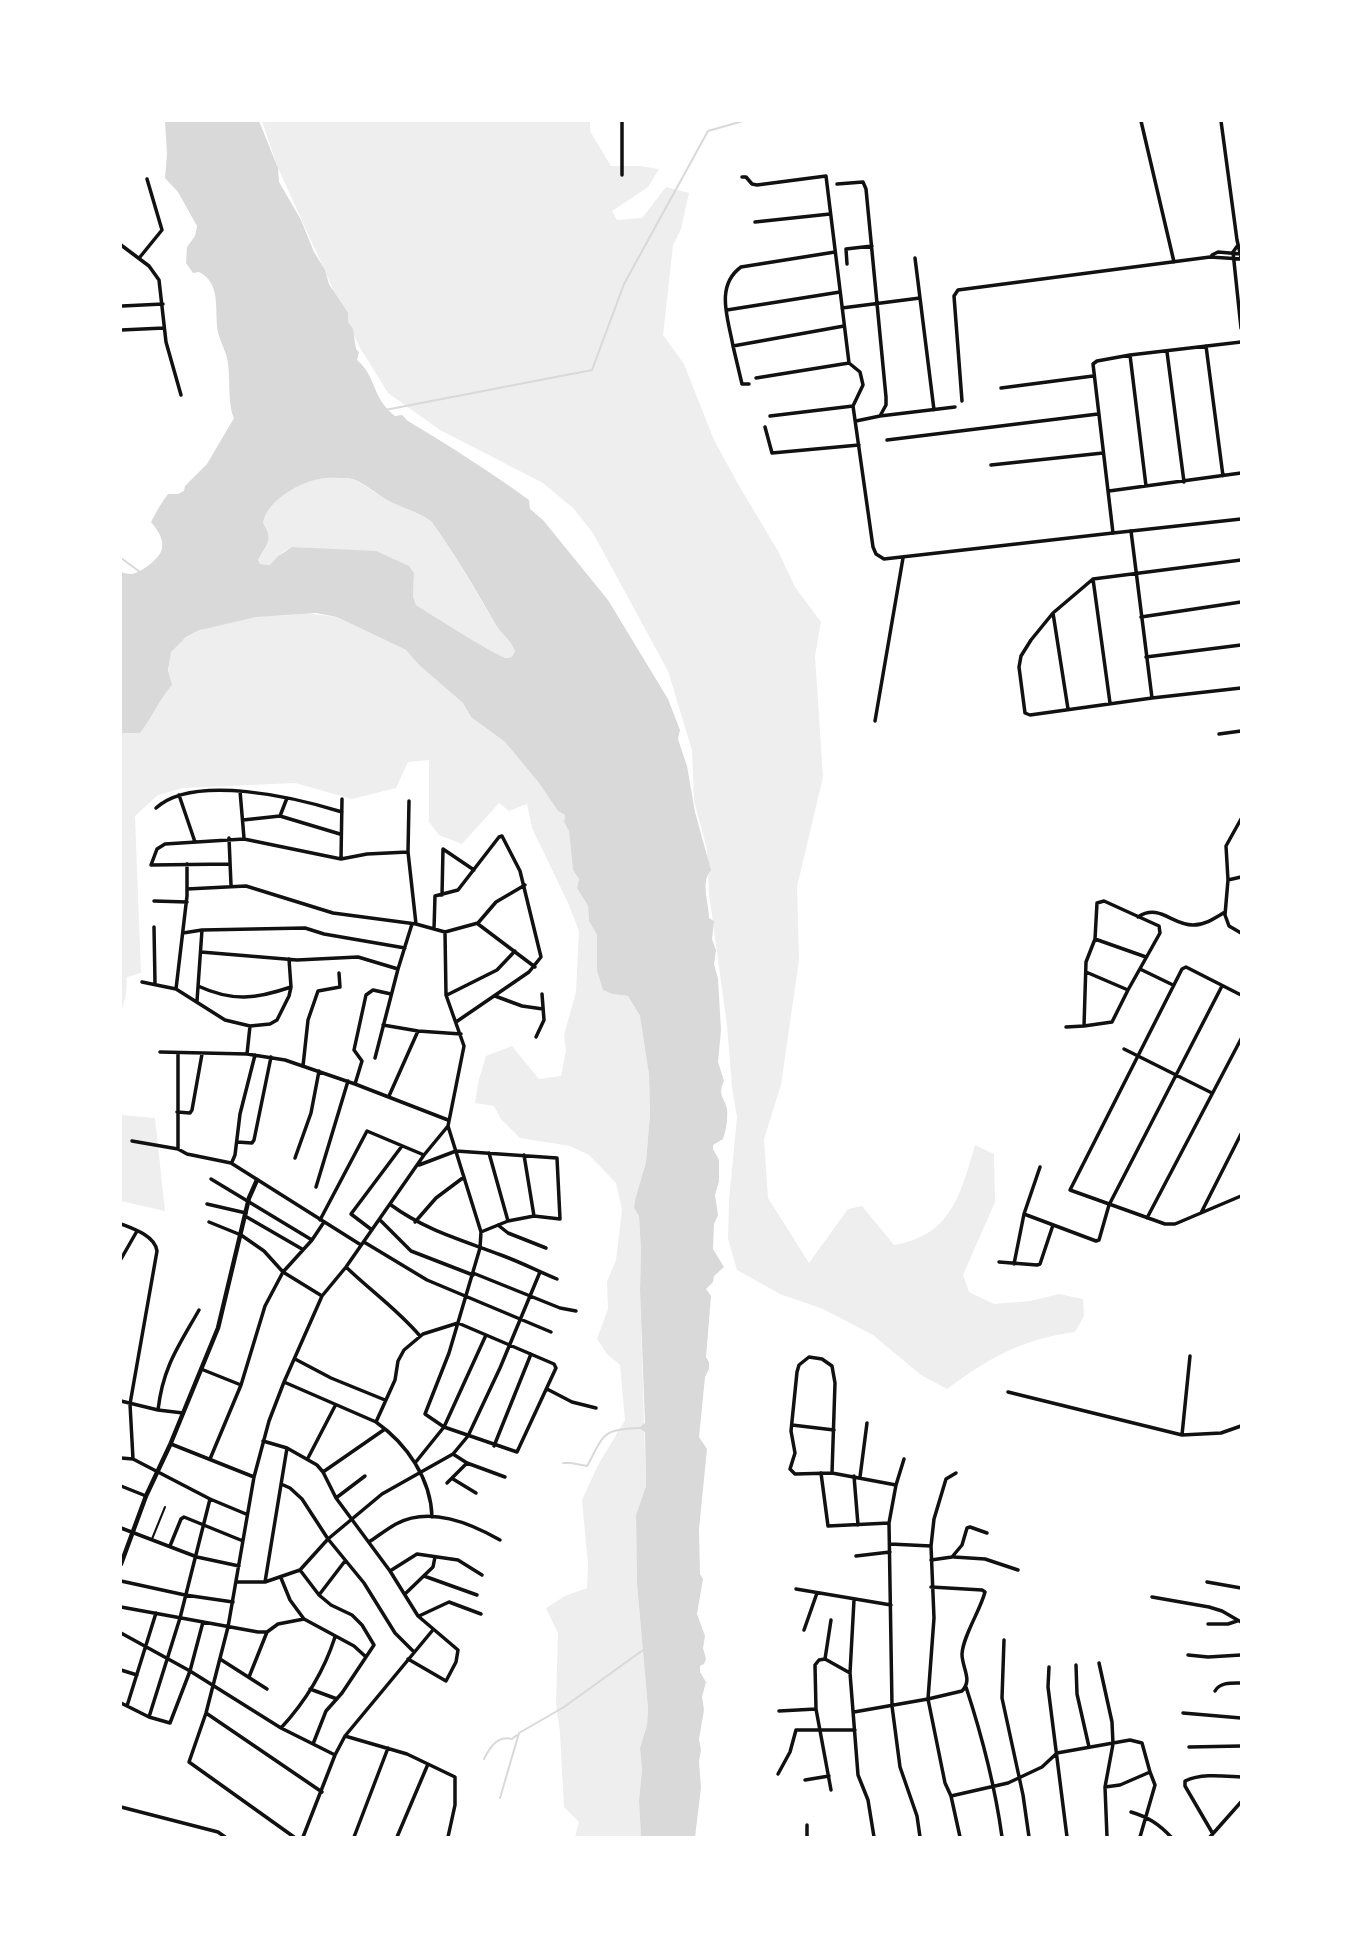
<!DOCTYPE html>
<style>
body{margin:0}
#map{position:relative;width:1362px;height:1958px;overflow:hidden;background:#fff;font-family:"Archivo Narrow",sans-serif}
canvas{display:block}
.frame{position:absolute;inset:0;border:122px solid #fff;pointer-events:none}
</style>
<div id="map">
<canvas width="1362" height="1958"></canvas>
<div class="frame"></div>
</div>
<script>
const ctx = document.querySelector('canvas').getContext('2d');
ctx.lineJoin = 'round';
function fillPath(path, color) { ctx.fillStyle = color; ctx.fill(path, 'evenodd'); }
function stroke(path, color, width, dash) { ctx.strokeStyle = color; ctx.lineWidth = width; ctx.lineCap = dash ? 'butt' : 'round'; ctx.setLineDash(dash || []); ctx.stroke(path); }
fillPath(new Path2D(`
 M262,121H590V131L611,166H640L659,169L648,187L612,211L617,220L642,218L666,187L689,193L681,229L673,245L663,335L684,364L714,440L738,484L778,551L795,587L821,622L815,656L823,777L797,887L799,960L781,1085L764,1139L768,1198L809,1263L848,1209L862,1206L894,1245C952,1235 960,1195 975,1145L994,1154L995,1202L963,1275L969,1292L994,1304L1030,1301L1059,1294L1083,1299L1084,1316L1075,1332C1022,1339 989,1358 947,1389L921,1375L873,1335L823,1309L780,1294L737,1270L728,1239L729,1200L737,1117L732,1087L727,1025L709,894L707,849L694,801L692,750L668,671L593,533L574,509L543,483L440,430L388,393L359,346L278,168Z
 M348,478C364,482 376,495 391,502C405,509 419,512 431,521C455,554 475,590 496,625C502,635 511,640 515,651C513,655 511,658 507,658C501,659 427,612 416,605L413,597L414,573C392,568 308,543 291,548C282,550 276,558 271,565L260,564L258,560C267,545 274,540 263,523C267,501 298,483 319,479C328,477 339,478 348,478Z
 M305,613L337,617L406,650L419,665L463,703L471,717L505,742L539,783L558,811L565,815L564,822L569,831L573,870L579,879L577,888L588,906L589,921L597,935V971L603,990L612,994L628,996L640,1016L649,1075L650,1114L646,1162L635,1200L634,1208L639,1216L641,1250L640,1291L646,1486L636,1515L637,1584L648,1708L647,1725L640,1748L642,1769L639,1801L641,1837H575L579,1822L564,1807L560,1732L556,1704L558,1633L546,1608L565,1596L587,1588L588,1564L582,1500L598,1465L625,1420L620,1365L607,1354L597,1339L608,1309L607,1282L616,1260L622,1210L616,1183L589,1155L570,1146L520,1138L501,1119L494,1106L475,1103L479,1079L486,1056L512,1046L539,1079L561,1076L566,1051L564,1035L576,992L579,931L569,905L532,828L527,804L509,811L499,803L462,844L439,835L429,822V760L408,762L396,788L352,799L295,783L183,788L158,795L135,816L141,973L127,977L126,995L121,1012V733H140C152,718 159,700 172,685C169,675 166,663 171,653C181,629 242,617 266,616C279,615 291,616 305,613Z
 M121,1115L155,1118L165,1211L121,1201Z`), '#eee');
fillPath(new Path2D(`
 M165,121H259L278,168L279,182L301,220L314,252L325,270L329,284L348,313V322L353,329L356,349L359,352L357,360C377,377 371,397 395,416L402,415L408,421C450,446 490,472 529,500L530,509L543,520L608,600L668,699L680,730L678,739L687,766L695,812L711,870C700,883 709,902 709,918L714,921L712,939L716,950L714,964L718,979L721,1030L718,1062L724,1081C717,1095 725,1098 727,1109C728,1119 726,1130 723,1139L713,1145V1149L719,1160V1181L715,1195L718,1215L714,1224L713,1249L724,1267L714,1276L713,1282L706,1289L711,1296L706,1357L709,1362V1369L705,1377L699,1437L707,1449L699,1529L700,1574L703,1579L697,1614L705,1636L703,1648L706,1659L704,1664L700,1666V1672L706,1682L702,1697L704,1710L699,1739L701,1750L699,1761L701,1788L695,1837H641L639,1801L642,1769L640,1748L647,1725L648,1708L637,1584L636,1515L646,1486L645,1432L639,1428L645,1423L640,1291L641,1250L639,1216L634,1208L635,1200L646,1162L650,1114L649,1075L640,1016L628,996L612,994L603,990L597,971V935L589,921L588,906L577,888L579,879L573,870L569,831L564,822L565,815L558,811L539,783L505,742L471,717L463,703L419,665L406,650L337,617L316,613L256,617L200,630L186,637L171,652L168,670L172,685C159,700 152,718 140,733H121V572C123,573 130,574 132,574C142,572 161,558 162,548C164,539 157,529 151,522C156,512 161,503 168,494H178L184,491L185,486L207,464L234,418C228,406 230,378 228,363C227,353 220,342 218,332C214,312 222,283 199,272L193,273L186,263L187,247L195,236L197,226L178,192L165,178L167,154ZM348,478C364,481 376,495 391,502C405,509 419,512 431,521C455,554 476,590 496,625C502,635 511,640 515,651C513,655 512,658 507,658C501,659 427,612 416,605L413,597L414,573L409,566L376,551L292,547L278,556L270,565L260,564L258,560C267,544 274,540 263,523C267,501 298,483 319,479C328,477 339,478 348,478Z`), '#d9d9d9');
stroke(new Path2D(`
 M385,410L592,370L624,284L708,131L743,121
 M121,558L140,572
 M563,1463H571L587,1466C604,1436 600,1429 640,1428
 M484,1759C490,1747 498,1735 512,1739L517,1735
 M500,1798L519,1733L564,1707L643,1650`), '#d9d9d9', 2);
stroke(new Path2D(`
 M152,1539L165,1507`), '#111', 2);
stroke(new Path2D(`
 M1141,121L1174,262
 M1221,121L1237,240L1241,257
 M622,175V121
 M742,177H746L752,184L757,185L826,176L849,363L860,372L863,385L853,406
 M837,184L863,182L866,189L886,397V405L880,416
 M755,222L830,214
 M121,245L149,266L159,280L166,342L181,395
 M1238,245L1233,252L1241,328
 M835,252L741,267C715,286 728,318 733,346L844,326
 M1212,255L1218,252L1241,254
 M140,257L162,230L147,179
 M915,258L934,410
 M847,264L846,249L872,246
 M122,306L163,304
 M842,308L920,298
 M727,310L840,292
 M121,330L164,328
 M733,346L742,384H749
 M1206,346L1223,476
 M1167,352L1184,482
 M1130,355L1146,486
 M756,378L849,363
 M1001,388L1093,376
 M962,401L954,296L958,290L1210,257L1241,259
 M770,416L853,406L873,547L876,554L884,559L1113,533L1093,364L1097,361L1130,355L1241,342
 M856,421L880,416L955,407
 M765,427L772,453L859,445
 M887,440L1098,414
 M991,465L1103,453
 M1109,491L1241,473
 M1131,531L1152,698
 M1241,560L1093,579L1053,613L1031,640L1021,656L1019,667L1025,713L1030,715L1152,698L1241,688
 M1093,579L1110,703
 M1053,613L1068,709
 M1141,617L1241,602
 M1146,657L1241,645
 M875,721L903,558
 M1219,734L1241,731
 M240,791L244,838
 M179,795L195,842
 M409,801L408,852L416,924
 M156,808C194,773 297,798 342,812
 M280,816L340,834
 M243,820L280,816L287,798
 M229,838L231,885
 M341,859L342,799
 M230,864L151,865L157,849L165,844L244,839L341,859L367,854L408,852
 M1241,877L1228,880L1225,915L1229,926L1241,933
 M1228,880L1226,846L1241,819
 M187,889L246,886L333,913L416,924L445,932L478,923L496,902L525,885
 M442,895L443,849L474,870
 M154,901L187,902
 M1138,917C1159,903 1172,925 1193,925C1205,925 1215,918 1225,912
 M478,924L535,967
 M154,927L155,983
 M434,929L435,896L458,890L499,837L502,836L520,871L541,957L529,972L456,1022
 M183,933L202,930L305,928L324,934L405,948
 M1095,939L1146,957
 M201,952L297,960L358,957L398,969
 M1140,969L1173,985
 M1086,972L1128,990L1160,933L1159,926L1104,901L1097,903L1095,939L1086,962L1084,1026L1112,1022L1128,990
 M142,982L176,989L225,1020L250,1026L270,1024L277,1020L289,996L291,987L289,959
 M198,986C233,1002 256,999 291,987
 M176,989L187,896V864
 M447,995L497,970L515,951
 M1241,995L1186,967L1182,969L1070,1190L1165,1224H1175L1241,1196
 M495,996L522,1006L543,1009
 M197,1001L202,930
 M383,1025L418,1031L461,1034
 M1066,1027L1084,1026
 M536,1037L544,1020L542,994
 M1124,1049L1212,1093
 M160,1052L247,1054L285,1060L355,1084L448,1120
 M247,1054L250,1026
 M375,1058L398,969L412,924
 M303,1066L308,1020L318,991L340,987L339,973
 M355,1084L362,1061L354,1050L366,995L373,990L391,994
 M389,1096L418,1031
 M177,1112L190,1113L192,1110L202,1054
 M132,1141L178,1149L187,1154L231,1163L361,1245
 M237,1142L252,1143L254,1140L271,1057
 M178,1149V1053
 M489,1153L508,1221
 M524,1155L534,1216
 M295,1158L311,1113L319,1071
 M232,1162L235,1155L240,1114L255,1055
 M419,1165L456,1151L557,1158L560,1219L534,1216L508,1221L481,1232
 M211,1179L312,1240
 M316,1187L348,1081
 M207,1204L246,1213
 M391,1205C425,1230 462,1240 501,1255C520,1262 538,1271 557,1279
 M1201,1213L1241,1134
 M1024,1214L1096,1241L1099,1240L1109,1205L1222,986
 M245,1216L302,1249
 M1147,1218L1241,1039
 M320,1220L367,1131L424,1155
 M380,1220L411,1251L473,1275
 M209,1222L241,1235L264,1251L283,1272L322,1296
 M415,1222L436,1198L464,1177
 M121,1224C134,1229 155,1236 157,1251L130,1404L133,1459
 M498,1225L508,1233L546,1248
 M372,1230L351,1214L402,1146
 M364,1242L427,1280L551,1332
 M121,1259L137,1231
 M999,1262L1037,1265L1040,1264L1053,1225
 M1014,1264L1024,1214L1040,1167
 M346,1267C371,1291 398,1310 420,1336
 M473,1273L560,1308L576,1311
 M295,1359L331,1378L385,1400
 M201,1369L241,1385
 M284,1382L376,1422C407,1444 431,1479 432,1517
 M547,1389L572,1402L596,1408
 M1008,1392L1182,1435L1221,1433L1241,1426
 M121,1401L158,1410L183,1413
 M158,1410C163,1367 178,1347 199,1310
 M376,1422L395,1380L398,1361L404,1350L423,1334L458,1323L554,1364L556,1368L517,1452L444,1427L425,1414L449,1353L480,1248L481,1232L448,1126
 M792,1425L834,1430
 M1182,1435L1190,1356
 M263,1441L287,1448L317,1465L323,1472L336,1498L390,1571L418,1616L458,1650L456,1662L446,1681L408,1659
 M171,1444L254,1477
 M494,1446L531,1354
 M453,1454L467,1463L505,1477
 M121,1458L133,1459L210,1499L246,1514
 M308,1458L335,1406
 M210,1459L241,1385L265,1306L283,1272L312,1240L324,1222
 M904,1459L896,1485L889,1523L892,1706L900,1767L917,1816L920,1837
 M415,1463L444,1427L486,1335
 M323,1472L385,1429
 M821,1473L828,1526L889,1523
 M832,1473L835,1383L832,1366L822,1359L809,1357L799,1365L797,1372L791,1431L795,1453L790,1469L795,1474L832,1473L896,1485
 M956,1473L946,1479L934,1519L931,1546L934,1618L928,1699L945,1783L951,1796L960,1837
 M854,1476L858,1525
 M860,1477L867,1423
 M453,1479L476,1493
 M447,1483L467,1463
 M281,1484L290,1488L302,1499L328,1539L364,1583L395,1633L414,1652
 M121,1486L146,1496
 M336,1498L365,1476
 M121,1528L197,1557L239,1566
 M369,1542C378,1536 387,1529 396,1524C430,1506 470,1523 500,1540
 M890,1544L931,1546
 M170,1546L181,1519L184,1517L243,1541
 M856,1556L890,1552
 M954,1557L985,1559L1018,1570
 M931,1560L952,1557L962,1545L967,1528L970,1527L987,1533
 M300,1570L319,1595L331,1605L352,1615L362,1625L374,1645L342,1693L326,1711L313,1744
 M390,1571L417,1554L458,1560L482,1575
 M424,1576L477,1595
 M281,1578L290,1600L304,1619L354,1646L366,1657
 M121,1581L185,1595L233,1602
 M236,1582H265L300,1570L328,1539L382,1494L453,1454L468,1436L500,1368L540,1272
 M265,1582L287,1448
 M1207,1582L1241,1588
 M796,1589L891,1605
 M405,1594L433,1567L435,1557
 M319,1595L345,1561
 M1152,1597L1209,1607L1222,1611L1241,1622
 M854,1600L850,1673L858,1775L868,1800L874,1837
 M121,1607L258,1632H267L278,1624L304,1619
 M419,1616L449,1602L481,1614
 M1208,1624H1228L1237,1621
 M804,1630L817,1593
 M121,1633L190,1671L281,1728L335,1755
 M1004,1640L1002,1698L1023,1795L1029,1837
 M1188,1655L1208,1657L1241,1655
 M220,1659L267,1689
 M825,1659L831,1620
 M1099,1663L1112,1722L1113,1744L1105,1787L1107,1837
 M1076,1665L1077,1694L1089,1747
 M1049,1667L1048,1687L1067,1837
 M121,1670L137,1675
 M249,1677L267,1632
 M966,1687C982,1736 995,1786 1002,1837
 M310,1689L337,1699
 M1215,1691C1220,1682 1232,1683 1241,1683
 M121,1703L149,1717L170,1723L190,1671L203,1622
 M127,1706L156,1613
 M779,1711L816,1709
 M854,1712L928,1699L962,1691C973,1680 962,1668 962,1654C963,1636 980,1611 985,1592L982,1590L931,1587
 M206,1713L322,1792
 M1183,1713L1241,1718
 M149,1717L180,1618L210,1499
 M281,1728C305,1702 324,1671 335,1637
 M345,1736L407,1754L455,1777V1805L448,1837
 M1189,1747L1241,1746
 M778,1774L790,1752L796,1730H855
 M805,1780L829,1776
 M1105,1787L1120,1785L1150,1772L1155,1785L1140,1837
 M831,1790L816,1709L815,1665L819,1660L825,1659L850,1673
 M951,1796L1008,1783L1042,1767L1057,1753L1130,1740L1142,1743L1150,1772
 M121,1807L218,1832L225,1837
 M1131,1812C1148,1817 1159,1824 1171,1837
 M1213,1834L1185,1786V1781C1202,1773 1223,1776 1241,1777
 M294,1837L189,1762L206,1713L228,1627L254,1477L269,1421L284,1382L322,1296L346,1267L424,1155L448,1126L464,1046L446,995L445,932
 M303,1837L335,1755L345,1736L432,1631
 M354,1837L388,1748
 M397,1837L428,1764
 M807,1837V1825
 M1210,1837L1241,1802`), '#111', 3.5);
stroke(new Path2D(`
 M1113,533L1241,519`), '#111', 3.5);
stroke(new Path2D(`
 M121,1564L146,1496L170,1445L218,1328L249,1198L257,1180`), '#111', 4.5);
</script>
